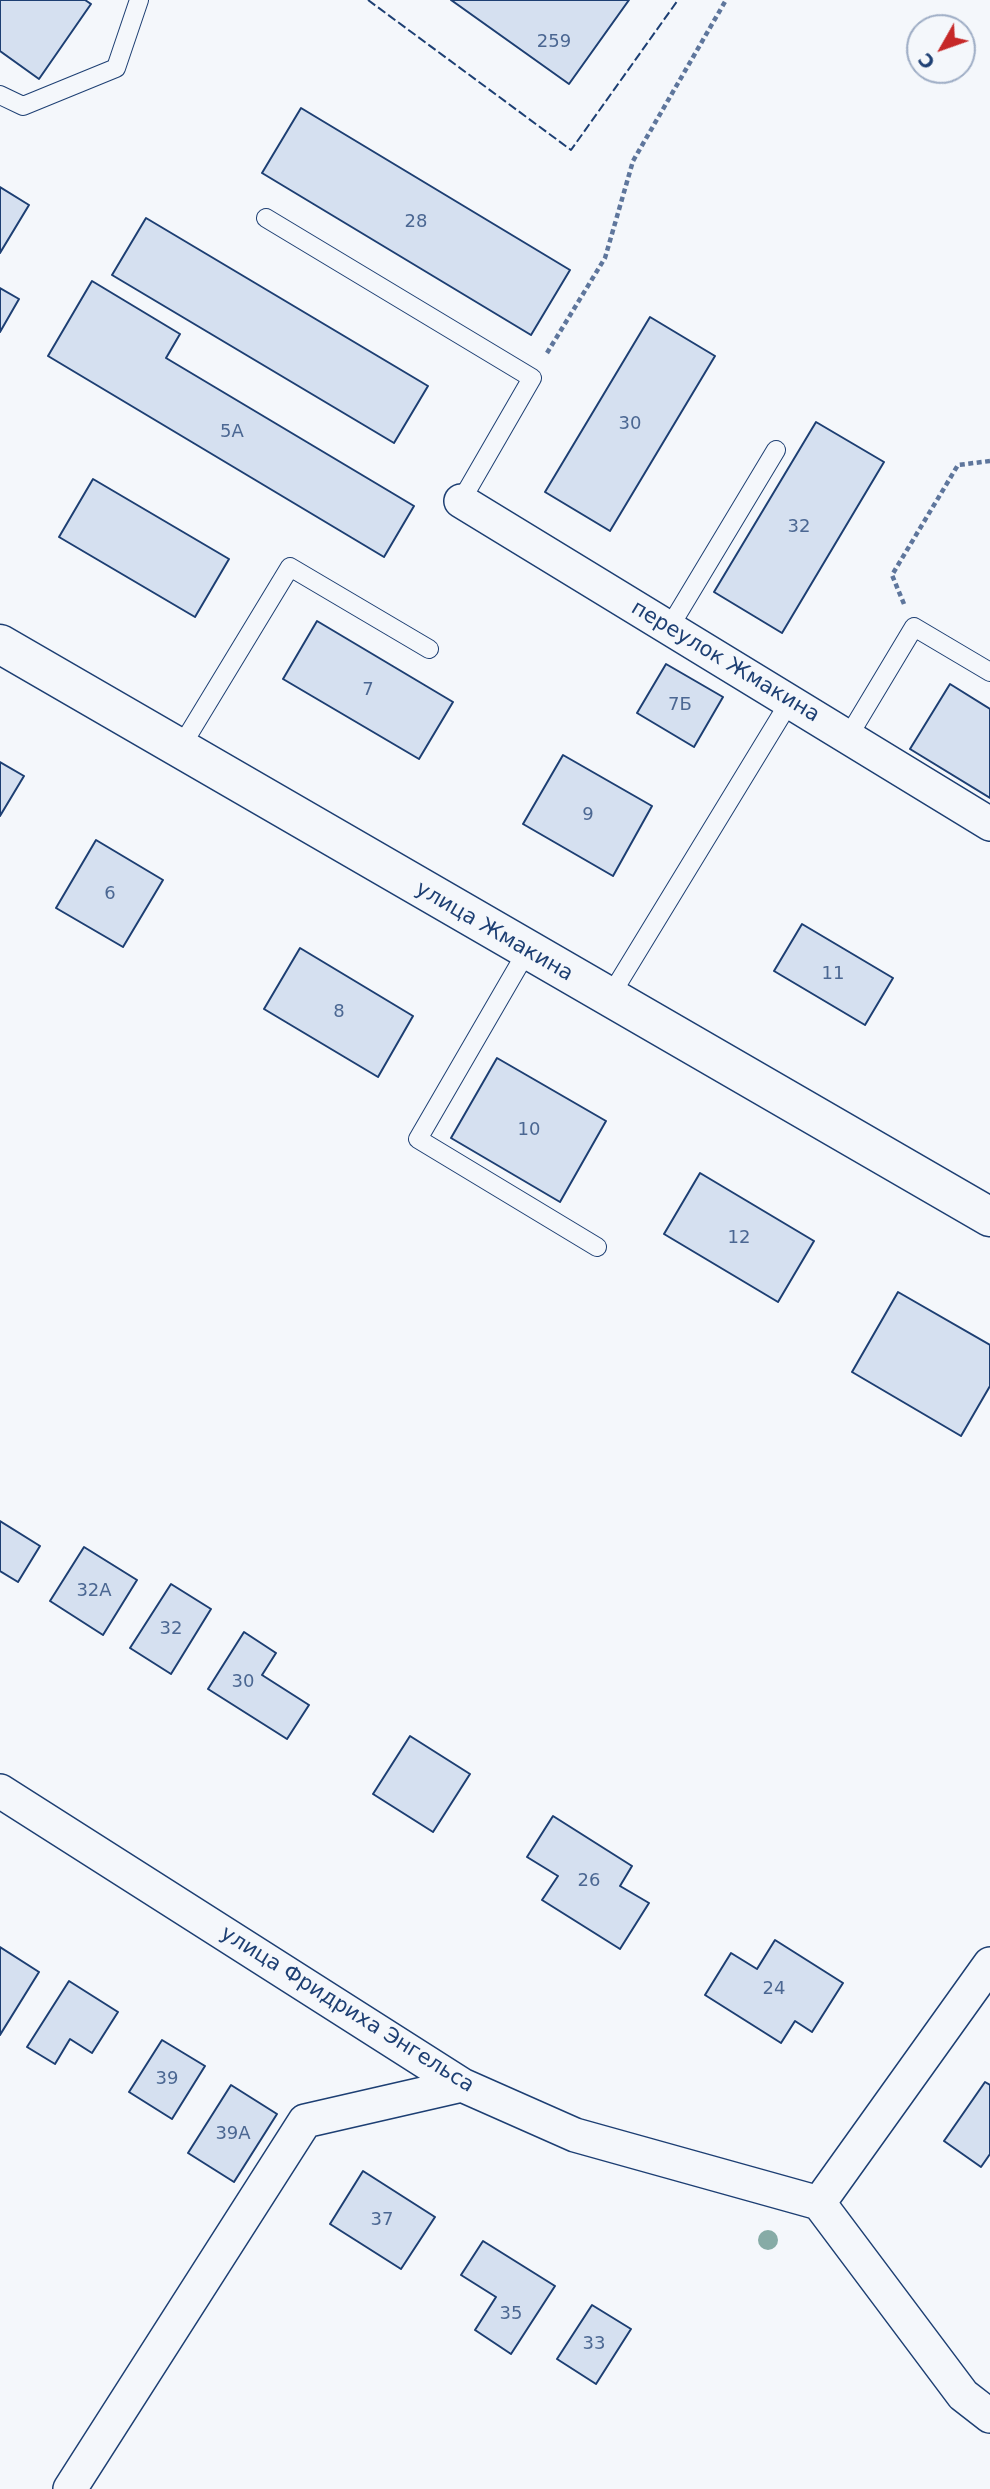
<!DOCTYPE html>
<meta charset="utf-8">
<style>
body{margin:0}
#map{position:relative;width:990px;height:2489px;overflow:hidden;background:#f4f7fb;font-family:"DejaVu Sans",sans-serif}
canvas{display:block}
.north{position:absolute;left:906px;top:14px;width:70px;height:70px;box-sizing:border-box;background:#f4f7fb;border:2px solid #9eadc5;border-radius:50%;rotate:230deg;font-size:19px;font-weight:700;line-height:28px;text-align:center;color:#1d3f73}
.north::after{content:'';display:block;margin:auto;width:24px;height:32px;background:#c62828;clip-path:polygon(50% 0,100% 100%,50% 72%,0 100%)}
</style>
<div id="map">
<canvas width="990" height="2489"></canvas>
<div class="north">С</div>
</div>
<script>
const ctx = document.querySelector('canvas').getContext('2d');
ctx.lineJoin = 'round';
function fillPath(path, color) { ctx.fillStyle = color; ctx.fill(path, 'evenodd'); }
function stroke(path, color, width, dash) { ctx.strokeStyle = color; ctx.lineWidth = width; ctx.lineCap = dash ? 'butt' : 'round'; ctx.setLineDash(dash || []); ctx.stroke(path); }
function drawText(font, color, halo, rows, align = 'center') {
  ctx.font = font + ' "DejaVu Sans",sans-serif'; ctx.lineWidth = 5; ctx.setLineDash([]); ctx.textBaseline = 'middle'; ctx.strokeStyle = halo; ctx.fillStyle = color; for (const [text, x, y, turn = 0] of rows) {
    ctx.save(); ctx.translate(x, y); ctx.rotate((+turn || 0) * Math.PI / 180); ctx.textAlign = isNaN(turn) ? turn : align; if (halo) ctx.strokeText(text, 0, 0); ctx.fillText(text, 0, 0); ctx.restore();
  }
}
const building = new Path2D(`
 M0,0H85L91,4L39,79L0,51Z
 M451,0H629L569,84Z
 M301,108L570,270L531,335L262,173Z
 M0,187L29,205L0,253Z
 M146,218L428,386L394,443L112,275Z
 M92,281L180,334L166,358L414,506L384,557L48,356Z
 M0,288L19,299L0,332Z
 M650,317L715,356L610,531L545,492Z
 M816,422L884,462L782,633L714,592Z
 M93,479L229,559L195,617L59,537Z
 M317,621L453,702L419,759L283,679Z
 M666,664L723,697L694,747L637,713Z
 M950,684L990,709V798L910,749Z
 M563,755L652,806L613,876L523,824Z
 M0,762L24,776L0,816Z
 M96,840L163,880L123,947L56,908Z
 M802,924L893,978L865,1025L774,971Z
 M300,948L413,1016L378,1077L264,1009Z
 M497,1058L606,1121L560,1202L451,1138Z
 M700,1173L814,1241L778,1302L664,1234Z
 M898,1292L990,1345V1386L961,1436L852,1372Z
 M0,1521L40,1546L18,1582L0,1571Z
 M84,1547L137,1580L103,1635L50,1601Z
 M171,1584L211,1609L171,1674L130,1648Z
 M244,1632L276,1653L262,1675L309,1705L287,1739L208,1689Z
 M410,1736L470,1774L433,1832L373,1794Z
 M553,1816L632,1866L620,1886L649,1903L620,1949L542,1900L558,1876L527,1857Z
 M775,1940L843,1983L812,2032L795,2021L781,2043L705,1995L731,1953L757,1969Z
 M0,1947L39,1972L0,2035Z
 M69,1981L118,2012L92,2053L70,2039L55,2064L27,2047Z
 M162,2040L205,2066L172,2119L129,2092Z
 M985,2082L990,2085V2154L981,2167L944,2141Z
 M231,2085L277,2114L234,2182L188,2153Z
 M363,2171L435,2217L401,2269L330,2224Z
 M483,2241L555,2286L511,2354L475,2330L496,2297L461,2275Z
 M592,2305L631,2329L596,2384L557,2359Z`);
fillPath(building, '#d5e0f0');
stroke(building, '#1d3f73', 2);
const service = new Path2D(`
 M0,95L23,106L116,68L139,0
 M266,218L532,378L461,501
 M669,628L776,450
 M848,737L914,627L990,672
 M179,750L290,567L429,649
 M527,951L418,1139L597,1247
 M609,998L790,701`);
const minor = new Path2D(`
 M461,501L990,824
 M0,1791L462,2085L575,2135L819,2203L963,2395L990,2416
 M819,2203L990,1964
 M70,2489L305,2121L462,2085`);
const tertiary = new Path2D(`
 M0,644L990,1217`);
stroke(service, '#1d3f73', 20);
stroke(minor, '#1d3f73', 36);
stroke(tertiary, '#1d3f73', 41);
stroke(new Path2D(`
 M547,353L605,258L633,161L726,0
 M904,604L892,575L958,465L990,461`), '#5e769c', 4.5, [5, 3.5]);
stroke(service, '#f4f7fb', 18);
stroke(minor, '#f4f7fb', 33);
stroke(tertiary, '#f4f7fb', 38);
stroke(new Path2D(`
 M368,0L571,150L678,0`), '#1d3f73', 2, [9, 3.5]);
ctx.fillStyle = '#86aba6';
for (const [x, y] of [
 [768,2240]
]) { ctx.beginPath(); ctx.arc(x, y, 10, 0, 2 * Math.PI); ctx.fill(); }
drawText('18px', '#4b6792', null, [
 ["259",554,42],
 ["28",416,222],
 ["30",630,424],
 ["5А",232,432],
 ["32",799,527],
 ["7",368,690],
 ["7Б",680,705],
 ["9",588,815],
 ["6",110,894],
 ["11",833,974],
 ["8",339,1012],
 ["10",529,1130],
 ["12",739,1238],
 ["32А",94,1591],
 ["32",171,1629],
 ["30",243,1682],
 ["26",589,1881],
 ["24",774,1989],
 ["39",167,2079],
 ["39А",233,2134],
 ["37",382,2220],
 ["35",511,2314],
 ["33",594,2344]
]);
drawText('21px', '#1d3f73', '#f4f7fb', [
 ["переулок Жмакина",725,662,31],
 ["улица Жмакина",494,932,30],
 ["улица Фридриха Энгельса",347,2010,32]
]);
</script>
